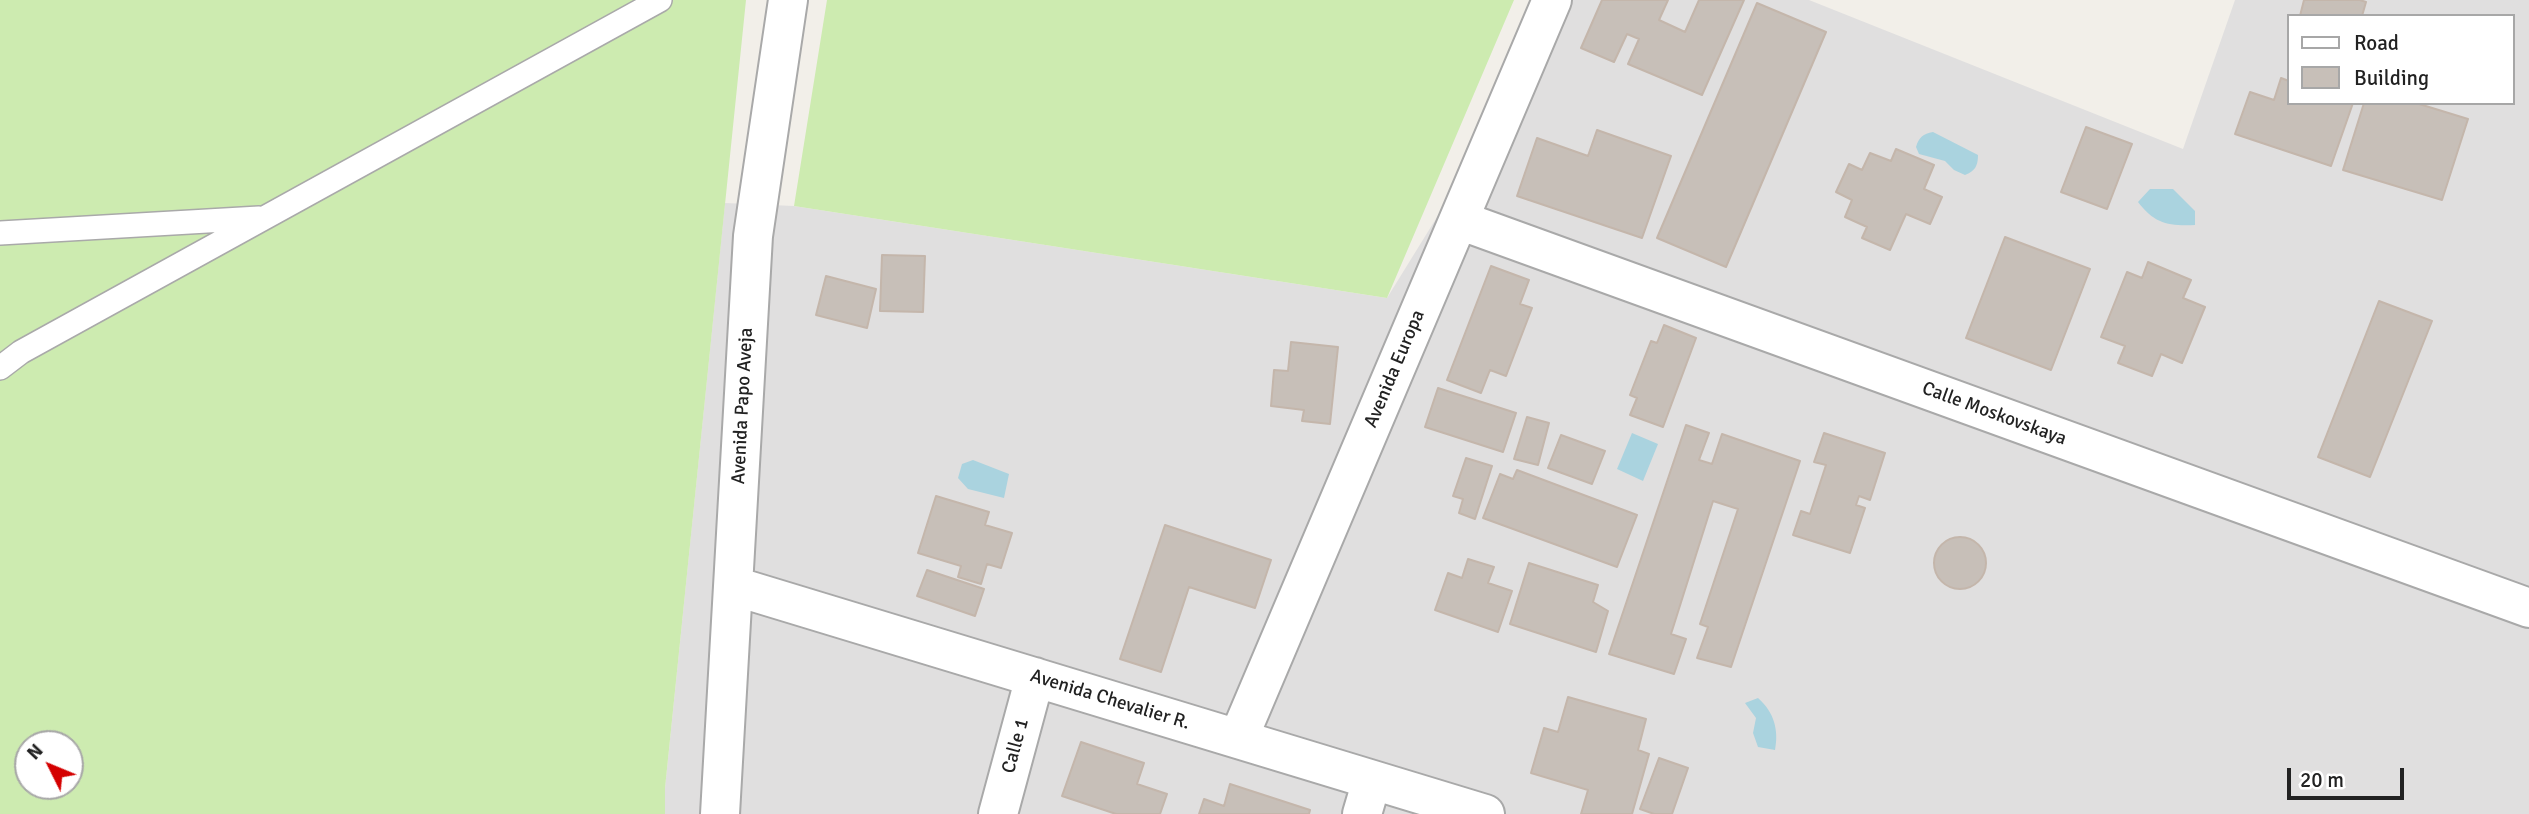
<!DOCTYPE html>
<style>
body{margin:0}
#map{position:relative;width:2529px;height:814px;overflow:hidden;background:#f2efe9;font-family:Signika,sans-serif}
canvas{display:block}
.legend{position:absolute;left:2287px;top:14px;width:228px;height:91px;box-sizing:border-box;background:#fff;border:2px solid #a7a7a7;margin:0;padding:9px 12px;list-style:none;font-size:21px;color:#222}
.legend li{display:flex;align-items:center;gap:14px;height:35px}
.legend b{width:35px;border:2px solid #a7a7a7}
.north{position:absolute;left:14px;top:730px;width:70px;height:70px;box-sizing:border-box;background:#fff;border:2px solid #a7a7a7;border-radius:50%;rotate:313deg;font-size:19px;font-weight:700;line-height:28px;text-align:center;color:#222}
.north::after{content:'';display:block;margin:auto;width:24px;height:32px;background:#d40000;clip-path:polygon(50% 0,100% 100%,50% 72%,0 100%)}
.scale{position:absolute;left:2287px;top:768px;width:117px;height:32px;box-sizing:border-box;border:4px solid #222;border-top:0;padding-left:9px;font-size:21px;line-height:24px;white-space:nowrap;color:#222;-webkit-text-stroke:5px #fff;paint-order:stroke}
</style>
<div id="map">
<canvas width="2529" height="814"></canvas>
<ul class="legend">
<li><b style="height:9px;background:#fff"></b>Road</li>
<li><b style="height:19px;background:#c7bfb8"></b>Building</li>
</ul>
<div class="north">N</div>
<div class="scale">20 m</div>
</div>
<script>
const ctx = document.querySelector('canvas').getContext('2d');
ctx.lineJoin = 'round';
function fillPath(path, color) { ctx.fillStyle = color; ctx.fill(path, 'evenodd'); }
function stroke(path, color, width, dash) { ctx.strokeStyle = color; ctx.lineWidth = width; ctx.lineCap = dash ? 'butt' : 'round'; ctx.setLineDash(dash || []); ctx.stroke(path); }
function drawText(font, color, halo, rows, align = 'center') {
  ctx.font = font + ' Signika,sans-serif'; ctx.lineWidth = 7; ctx.setLineDash([]); ctx.textBaseline = 'middle'; ctx.strokeStyle = halo; ctx.fillStyle = color; for (const [text, x, y, turn = 0] of rows) {
    ctx.save(); ctx.translate(x, y); ctx.rotate((+turn || 0) * Math.PI / 180); ctx.textAlign = isNaN(turn) ? turn : align; if (halo) ctx.strokeText(text, 0, 0); ctx.fillText(text, 0, 0); ctx.restore();
  }
}
fillPath(new Path2D(`
 M1571,0H1809L2183,149L2235,0H2529V814H665V788L725,203L794,206L1387,298ZM2289,16H2513V103H2289Z`), '#e0dfdf');
fillPath(new Path2D(`
 M0,0H746L665,788V814H0ZM28,744H70V786H28Z
 M827,0H1514L1387,298L794,206Z`), '#cdebb0');
fillPath(new Path2D(`
 M1933,132L1978,155C1978,166 1975,171 1965,175L1954,170L1945,161L1919,154L1916,147C1919,137 1923,134 1933,132Z
 M2150,189H2173L2195,211V225C2168,226 2155,224 2138,202Z
 M1632,433L1658,444L1643,481L1617,469Z
 M973,460L1009,474L1004,498L968,489L958,478L962,464Z
 M1758,698C1774,712 1779,730 1775,750L1758,747L1753,733L1756,718L1745,703Z`), '#aad3df');
const building = new Path2D(`
 M1602,0H1668L1659,20L1685,32L1699,0H1744L1702,95L1628,64L1639,39L1627,34L1614,62L1581,48Z
 M2304,0H2360L2366,2L2362,16H2300Z
 M1757,3L1826,32L1726,267L1657,238Z
 M2281,78L2289,81V103H2353L2331,166L2235,134L2250,92L2274,100Z
 M2364,103H2416L2468,119L2442,200L2343,170Z
 M2086,127L2132,144L2107,209L2061,192Z
 M1597,130L1671,156L1642,238L1517,196L1537,138L1588,156Z
 M1896,149L1934,165L1924,189L1942,197L1930,224L1906,214L1890,250L1862,238L1867,227L1845,217L1852,200L1836,192L1849,164L1862,170L1870,153L1891,161Z
 M2005,237L2090,269L2051,370L1966,338Z
 M882,255L925,256L923,312L880,311Z
 M2148,262L2191,280L2183,298L2205,307L2182,363L2161,354L2152,376L2118,363L2125,346L2101,337L2127,272L2142,278Z
 M1491,266L1529,280L1520,304L1532,308L1506,376L1490,370L1481,393L1447,380Z
 M826,276L876,289L867,328L816,315Z
 M2379,301L2432,321L2370,477L2318,457Z
 M1664,325L1696,338L1663,427L1630,415L1637,398L1630,395L1651,341L1657,343Z
 M1291,342L1338,347L1330,424L1302,421L1304,410L1271,406L1274,370L1288,371Z
 M1438,388L1516,413L1503,452L1425,427Z
 M1527,417L1549,423L1538,465L1514,459Z
 M1686,425L1709,433L1699,460L1712,464L1722,434L1800,461L1731,667L1697,658L1708,627L1700,624L1738,509L1713,501L1671,634L1686,639L1674,674L1609,654Z
 M1824,433L1885,453L1870,500L1859,496L1856,505L1865,508L1850,553L1793,535L1801,511L1810,514L1826,465L1814,462Z
 M1561,435L1605,451L1592,484L1548,468Z
 M1466,458L1492,466L1475,519L1459,513L1463,499L1453,496Z
 M1517,470L1637,515L1617,567L1483,518L1500,474L1513,479Z
 M936,496L989,512L985,525L1012,533L1001,568L987,564L981,584L958,577L961,566L918,553Z
 M1165,525L1271,560L1255,608L1189,587L1161,672L1120,659Z
 M1934 563a26 26 0 1 1 52 0a26 26 0 1 1-52 0Z
 M1468,559L1494,567L1488,583L1512,591L1498,632L1435,610L1448,573L1462,578Z
 M1529,563L1598,585L1593,602L1608,611L1596,652L1510,624Z
 M927,570L984,589L975,616L917,596Z
 M1568,697L1646,719L1638,750L1649,754L1632,814H1581L1588,790L1531,773L1544,728L1558,732Z
 M1081,742L1144,763L1137,784L1167,794L1160,814H1116L1062,796Z
 M1659,758L1688,768L1672,814H1654L1640,809Z
 M1230,784L1310,810L1309,814H1199L1204,799L1224,806Z`);
fillPath(building, '#c7bfb8');
stroke(building, '#c4b6ab', 2);
const service = new Path2D(`
 M0,233L259,218
 M0,368L21,352L660,0`);
const minor = new Path2D(`
 M1459,220L2529,608
 M734,586L1485,814
 M1238,739L1552,0
 M720,814L753,236L788,0
 M998,814L1035,677
 M1362,814L1372,780`);
stroke(service, '#a9a9a9', 26);
stroke(minor, '#a9a9a9', 42);
stroke(service, '#fff', 23);
stroke(minor, '#fff', 38);
drawText('19px', '#222', '#fff', [
 ["Avenida Europa",1395,369,-67],
 ["Avenida Papo Aveja",743,406,-87],
 ["Calle Moskovskaya",1994,414,20],
 ["Avenida Chevalier R.",1110,700,17],
 ["Calle 1",1016,746,-75]
]);
</script>
